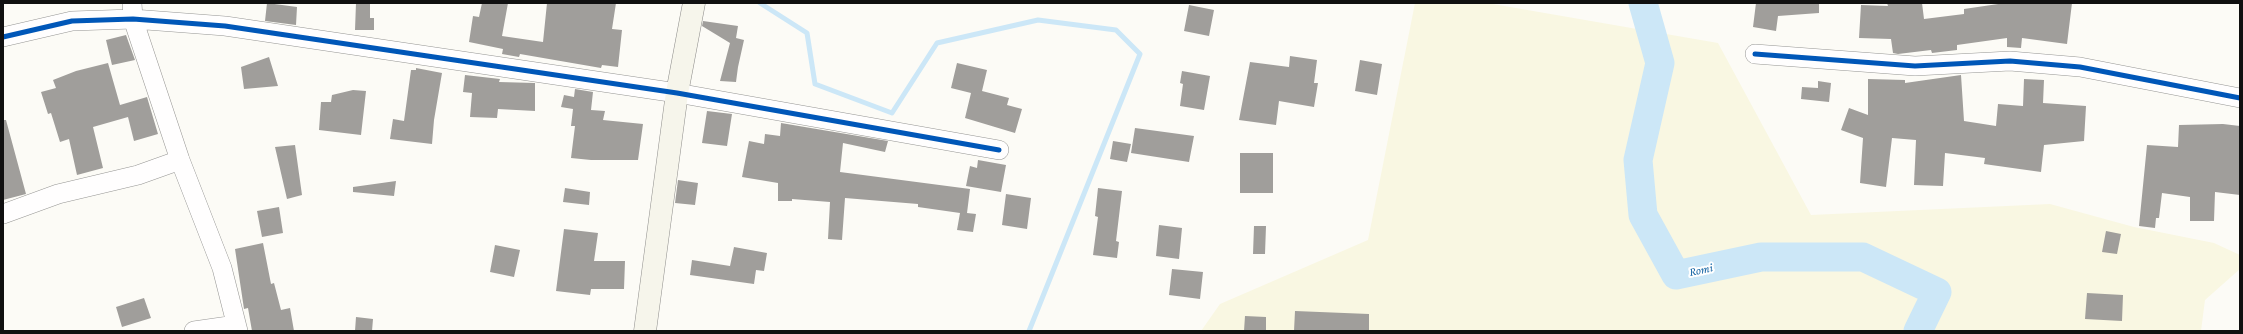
<!DOCTYPE html>
<style>
body{margin:0}
#map{position:relative;width:2243px;height:334px;overflow:hidden;background:#fcfbf6;font-family:"Crimson Pro",serif}
canvas{display:block}
.frame{position:absolute;inset:0;border:4px solid #101010;pointer-events:none}
</style>
<div id="map">
<canvas width="2243" height="334"></canvas>
<div class="frame"></div>
</div>
<script>
const ctx = document.querySelector('canvas').getContext('2d');
ctx.lineJoin = 'round';
function fillPath(path, color) { ctx.fillStyle = color; ctx.fill(path, 'evenodd'); }
function stroke(path, color, width, dash) { ctx.strokeStyle = color; ctx.lineWidth = width; ctx.lineCap = dash ? 'butt' : 'round'; ctx.setLineDash(dash || []); ctx.stroke(path); }
function drawText(font, color, halo, rows, align = 'center') {
  ctx.font = font + ' "Crimson Pro",serif'; ctx.lineWidth = 4; ctx.setLineDash([]); ctx.textBaseline = 'middle'; ctx.strokeStyle = halo; ctx.fillStyle = color; for (const [text, x, y, turn = 0] of rows) {
    ctx.save(); ctx.translate(x, y); ctx.rotate((+turn || 0) * Math.PI / 180); ctx.textAlign = isNaN(turn) ? turn : align; if (halo) ctx.strokeText(text, 0, 0); ctx.fillText(text, 0, 0); ctx.restore();
  }
}
fillPath(new Path2D(`
 M1415,3H1487L1718,43L1811,215L2050,204L2134,227L2214,243L2240,255V269L2205,300L2201,331H1201L1220,304L1368,240Z`), '#f9f7e2');
stroke(new Path2D(`
 M760,3L807,33L815,84L892,113L937,43L1038,20L1116,30L1140,54L1029,331`), '#cce7f7', 5);
stroke(new Path2D(`
 M1643,3L1660,63L1638,160L1643,215L1676,275L1761,257H1863L1937,292L1918,331`), '#cce7f7', 29);
fillPath(new Path2D(`
 M267,3L297,7L296,25L265,21Z
 M356,3H370V18H374V30H355Z
 M482,3H508L502,36L543,42L547,3H616L612,29L622,30L618,67L602,65L601,68L520,54L519,57L502,54L503,49L469,42L473,16L479,17Z
 M1756,3H1819V13L1778,16L1776,31L1753,27Z
 M1887,3H1922L1924,19L1964,14V9L2005,3H2072L2067,44L2022,38L2021,48L2007,47V38L1957,45V50L1932,53L1931,50L1898,54L1893,53L1891,39L1859,38L1861,5L1888,6Z
 M1189,5L1214,10L1209,36L1184,31Z
 M703,21L738,26L736,38L744,40L738,67L736,82L720,81L730,43L702,26Z
 M126,35L135,60L112,65L106,40Z
 M1290,56L1317,60L1314,83H1318L1314,107L1279,101L1276,125L1239,120L1250,62L1289,67Z
 M269,57L278,86L244,89L241,67Z
 M1360,60L1382,64L1377,95L1355,91Z
 M108,63L120,105L147,97L158,134L134,141L128,117L93,127L103,168L77,175L69,139L60,142L51,113L48,114L41,92L56,88L53,80L76,71Z
 M957,63L987,70L982,91L1009,98L1007,105L1022,109L1015,133L965,118L971,93L951,88Z
 M416,68L442,73L434,120L432,144L390,139L393,119L404,121L411,70H416Z
 M1182,71L1210,76L1204,110L1180,106L1183,84L1180,83Z
 M465,75L500,79L499,82L535,83V111L498,109L497,118L470,117L472,93L463,92Z
 M1961,75L1964,121L1996,126L1998,104L2023,106L2024,79L2044,80L2043,103L2086,106L2084,141L2044,145L2041,172L1984,164L1985,158L1945,153L1943,186L1914,185L1916,140L1892,138L1886,187L1860,183L1863,138L1841,130L1849,108L1868,115V79L1905,80V83Z
 M1818,81L1831,83L1829,102L1801,99L1802,87L1818,88Z
 M575,89L593,92L591,110L605,111L603,120L643,124L638,160H591L571,158L575,126H571L573,109L561,107L564,95L574,97Z
 M353,90L366,91L361,135L319,130L321,102H331L332,95Z
 M707,111L732,114L727,146L702,143Z
 M3,120H6L26,194L3,200Z
 M781,123L888,141L885,152L843,143L840,172L970,189L967,213L976,214L973,232L957,230L960,213L918,207V204L845,198L842,240L828,239L830,202L792,199V201H778V183L742,177L749,141L764,144L765,134L780,136Z
 M2223,124L2240,126V195L2215,192L2214,221H2190V197L2162,193L2159,218H2156L2155,228L2139,226L2147,145L2178,147L2179,125Z
 M1135,128L1194,136L1189,162L1131,153Z
 M1113,141L1131,144L1127,162L1110,159Z
 M295,145L302,195L287,199L275,147Z
 M1240,153H1273V193H1240Z
 M978,160L1006,165L1001,192L966,186L970,166L977,168Z
 M678,180L698,183L695,205L675,203Z
 M396,181L394,196L353,192V187Z
 M565,188L590,192L589,205L563,202Z
 M1098,188L1122,191L1116,241L1119,242L1117,258L1093,255L1098,217L1095,216Z
 M1006,194L1031,198L1027,229L1002,225Z
 M279,207L283,233L262,237L257,211Z
 M1159,225L1182,228L1179,259L1156,256Z
 M1254,226H1266L1265,254H1253Z
 M564,229L598,233L594,261H625L624,289H591L590,295L556,291Z
 M2106,231L2121,234L2117,254L2102,252Z
 M263,243L271,284L274,283L281,310L290,308L294,331H252L248,308L244,309L235,249Z
 M495,245L520,250L514,277L490,272Z
 M734,247L767,253L764,271L756,270L754,284L690,275L692,260L730,266Z
 M1172,269L1203,272L1200,299L1169,295Z
 M2087,293L2123,295L2122,321L2085,319Z
 M144,298L151,318L122,327L116,307Z
 M1295,311L1369,314V331H1294Z
 M1245,316L1266,317V331H1244Z
 M356,317L373,319L372,331H355Z`), '#a09e9b');
const street = new Path2D(`
 M132,3L133,19L180,160L222,268L238,331
 M3,37L72,21L133,19L225,26L677,93L999,150
 M1755,54L1915,66L2010,61L2080,67L2240,98
 M3,214L58,194L138,175L180,160
 M194,331L236,325`);
const secondary = new Path2D(`
 M645,331L677,93L694,3`);
stroke(street, '#969694', 20);
stroke(secondary, '#8d8c8a', 23);
stroke(street, '#fffefe', 19);
stroke(secondary, '#f6f5eb', 22);
stroke(new Path2D(`
 M3,37L72,21L133,19L225,26L677,93L999,150
 M1755,54L1915,66L2010,61L2080,67L2240,98`), '#0057b8', 5);
drawText('italic 12px', '#1665a4', '#fff', [
 ["Romi",1701,270,-12]
]);
</script>
